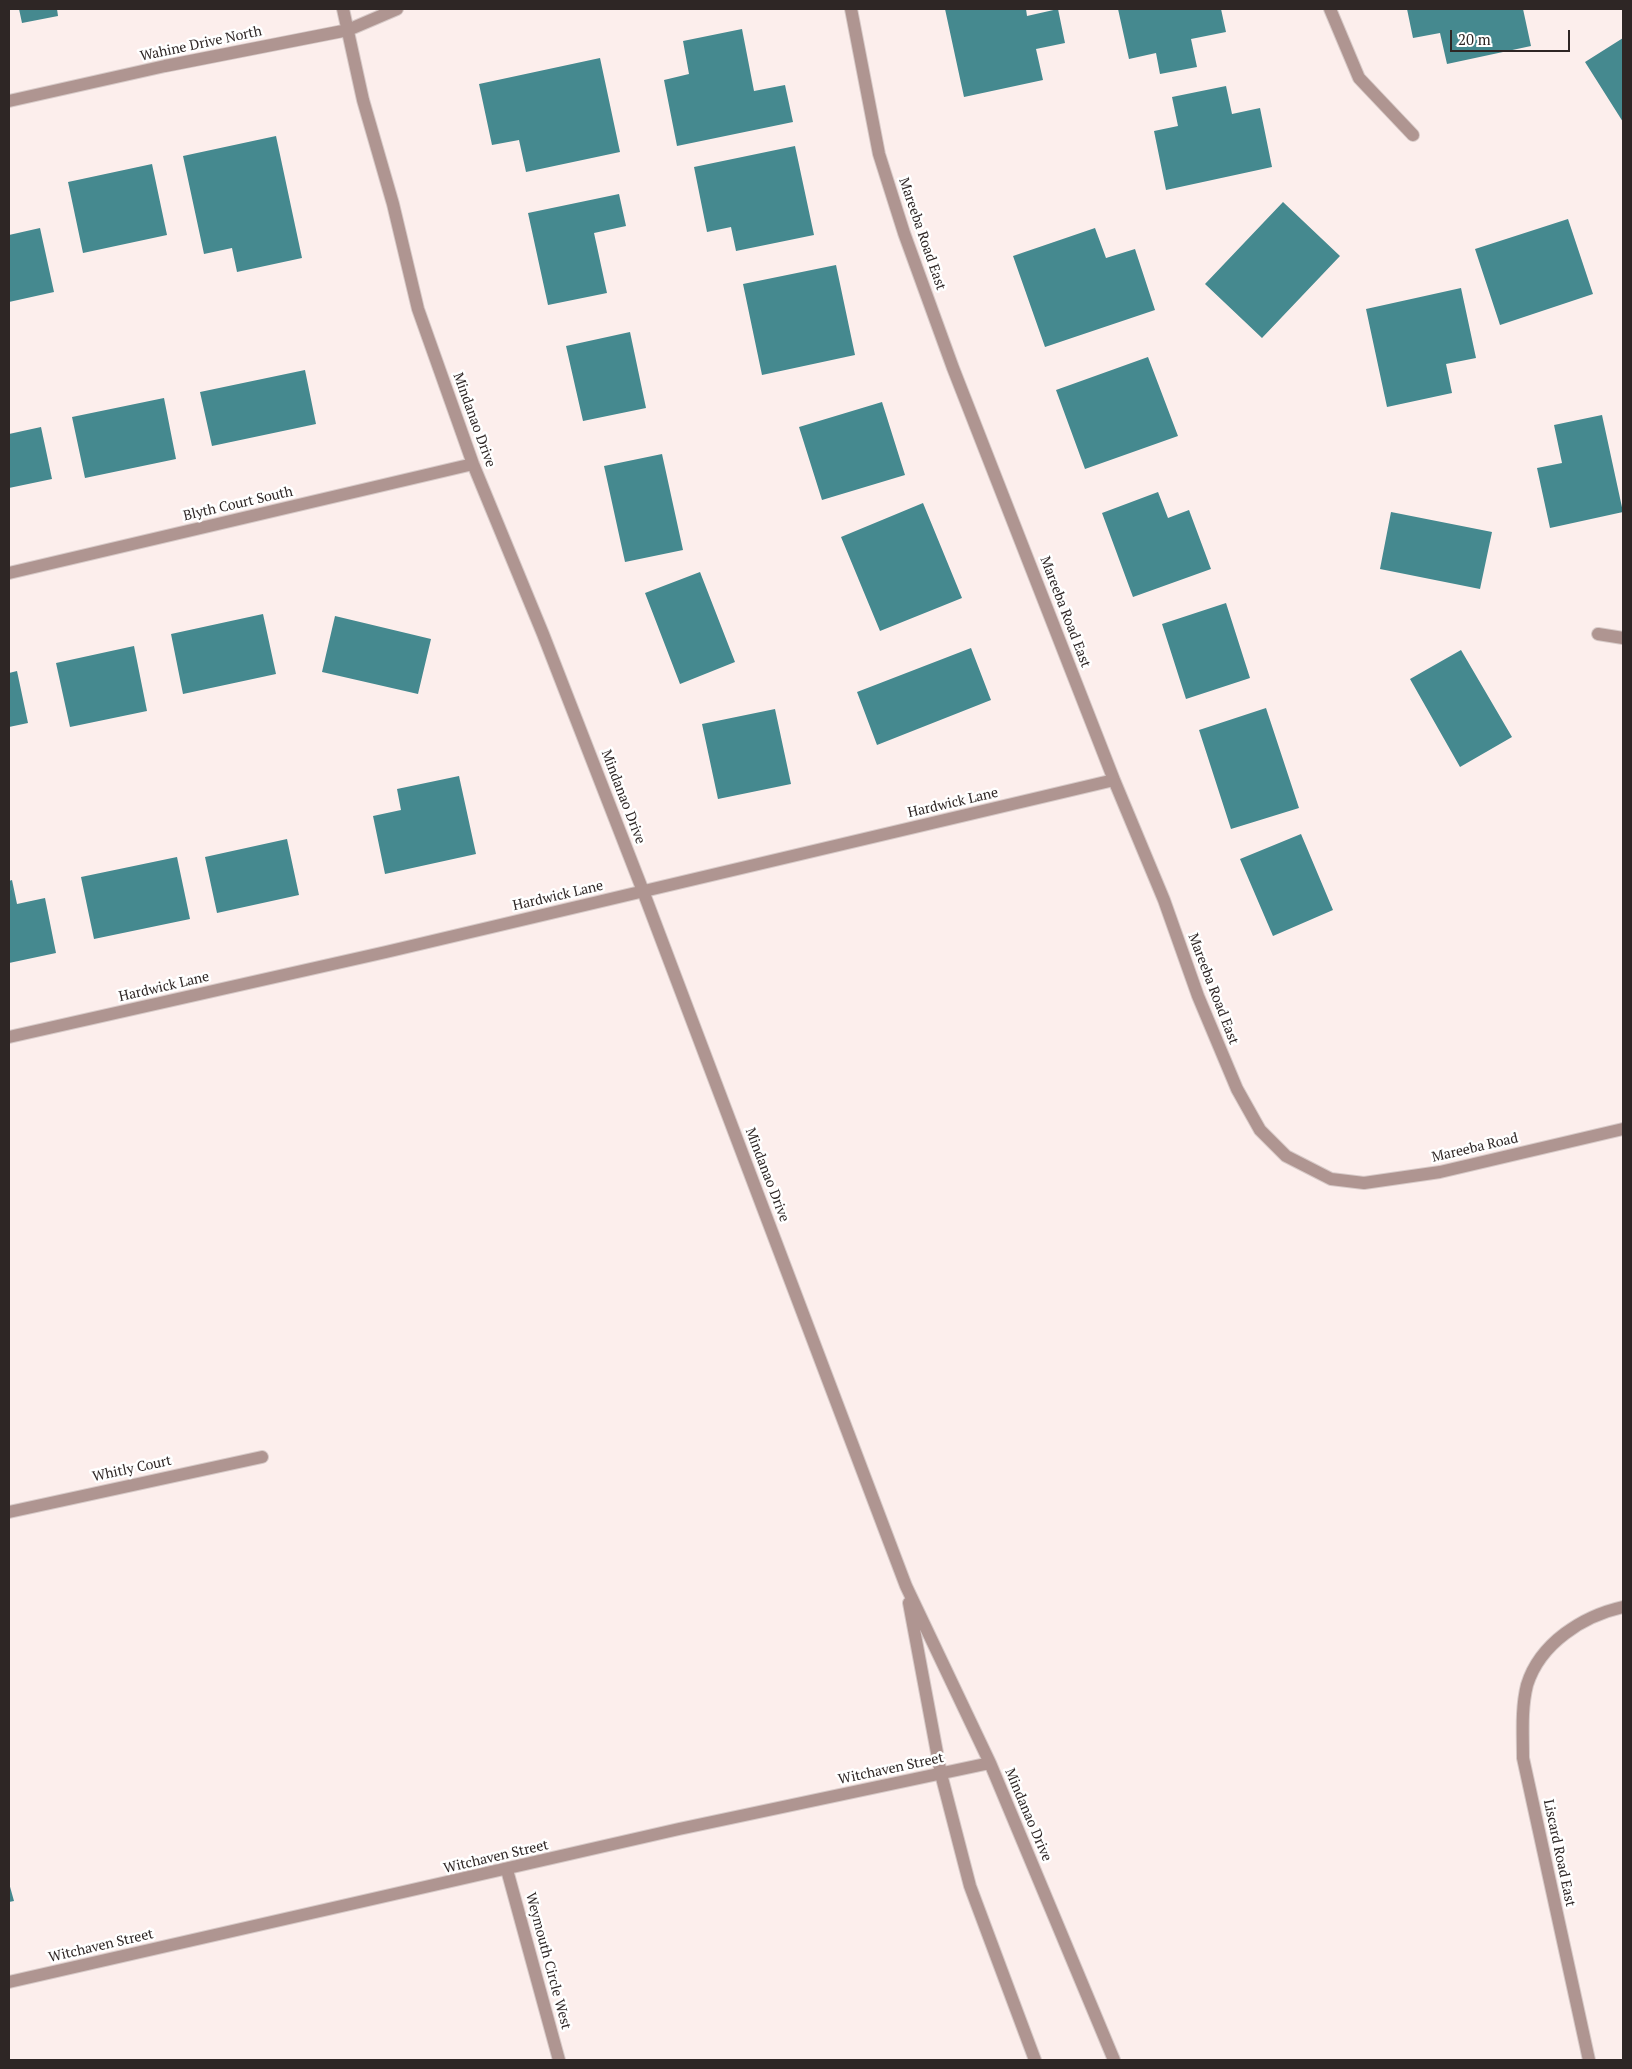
<!DOCTYPE html>
<style>
body{margin:0}
#map{position:relative;width:1632px;height:2069px;overflow:hidden;background:#fceeec;font-family:"PT Serif",serif}
canvas{display:block}
.frame{position:absolute;inset:0;border:10px solid #2e2625;pointer-events:none}
.scale{position:absolute;left:1450px;top:30px;width:120px;height:22px;box-sizing:border-box;border:2px solid #2e2625;border-top:0;padding-left:6px;font-size:15px;line-height:18px;white-space:nowrap;color:#2e2625;-webkit-text-stroke:4px #fff;paint-order:stroke}
</style>
<div id="map">
<canvas width="1632" height="2069"></canvas>
<div class="frame"></div>
<div class="scale">20 m</div>
</div>
<script>
const ctx = document.querySelector('canvas').getContext('2d');
ctx.lineJoin = 'round';
function fillPath(path, color) { ctx.fillStyle = color; ctx.fill(path, 'evenodd'); }
function stroke(path, color, width, dash) { ctx.strokeStyle = color; ctx.lineWidth = width; ctx.lineCap = dash ? 'butt' : 'round'; ctx.setLineDash(dash || []); ctx.stroke(path); }
function drawText(font, color, halo, rows, align = 'center') {
  ctx.font = font + ' "PT Serif",serif'; ctx.lineWidth = 5; ctx.setLineDash([]); ctx.textBaseline = 'middle'; ctx.strokeStyle = halo; ctx.fillStyle = color; for (const [text, x, y, turn = 0] of rows) {
    ctx.save(); ctx.translate(x, y); ctx.rotate((+turn || 0) * Math.PI / 180); ctx.textAlign = isNaN(turn) ? turn : align; if (halo) ctx.strokeText(text, 0, 0); ctx.fillText(text, 0, 0); ctx.restore();
  }
}
fillPath(new Path2D(`
 M19,9H57L58,16L22,23Z
 M945,9H1026L1027,16L1058,9L1065,43L1036,49L1043,80L964,97Z
 M1118,9H1221L1226,32L1191,39L1197,67L1160,74L1156,53L1129,59Z
 M1407,9H1523L1531,46L1447,64L1440,33L1413,38Z
 M742,29L754,91L785,85L793,122L677,146L664,80L689,74L683,41Z
 M1623,38V122L1585,62Z
 M600,58L620,152L526,172L519,140L492,145L479,84Z
 M1226,86L1232,114L1260,108L1272,167L1166,190L1154,131L1178,126L1172,97Z
 M276,136L302,258L237,272L232,248L204,254L183,156Z
 M795,146L814,235L736,251L731,227L707,232L694,167Z
 M152,164L167,235L83,253L68,182Z
 M619,194L626,226L594,233L607,293L548,305L528,213Z
 M1283,202L1340,256L1262,338L1205,284Z
 M1568,219L1593,294L1500,325L1475,249Z
 M40,228L54,292L9,302V235Z
 M1095,228L1106,258L1135,249L1155,310L1045,347L1013,256Z
 M836,265L855,355L762,375L743,284Z
 M1461,288L1476,358L1446,364L1452,393L1387,407L1366,309Z
 M630,332L646,408L583,421L566,346Z
 M1148,357L1178,436L1085,469L1056,390Z
 M305,370L316,424L212,446L200,392Z
 M164,398L176,459L85,478L72,417Z
 M882,402L905,475L822,500L799,427Z
 M1602,415L1623,512L1550,528L1537,468L1562,463L1554,425Z
 M41,427L52,479L9,488V434Z
 M662,454L683,550L625,562L604,466Z
 M1158,492L1168,518L1189,510L1211,569L1133,597L1102,513Z
 M923,503L962,598L880,631L841,537Z
 M1391,512L1492,532L1480,589L1380,569Z
 M700,572L735,662L680,684L645,593Z
 M1226,603L1250,678L1186,699L1162,624Z
 M263,614L276,674L183,694L171,634Z
 M335,616L431,639L418,694L322,672Z
 M134,646L147,711L70,727L56,663Z
 M971,648L991,700L877,745L857,692Z
 M1461,650L1512,737L1460,767L1410,679Z
 M17,671L28,723L9,727V673Z
 M1266,708L1299,808L1231,829L1199,730Z
 M775,709L791,784L718,799L702,724Z
 M459,776L476,854L385,874L373,816L401,810L397,789Z
 M1301,834L1333,910L1273,936L1240,859Z
 M287,839L299,895L217,913L205,857Z
 M177,857L190,919L94,939L81,877Z
 M12,880L17,904L45,898L56,953L9,963V881Z
 M9,1883L14,1901L9,1902Z`), '#45898f');
const street = new Path2D(`
 M343,9L363,100L393,204L418,309L473,464L543,634L643,891L906,1586L990,1763L1114,2060
 M851,9L879,154L904,233L953,368L1114,780L1164,900L1198,996L1237,1089L1260,1130L1286,1156L1331,1179L1364,1183L1440,1172L1623,1129
 M1330,9L1359,78L1413,135
 M9,101L165,66L348,30L397,9
 M9,573L473,464
 M1598,634L1623,638
 M9,1037L386,952L1114,780
 M9,1512L262,1457
 M909,1603L941,1774L970,1886L1035,2060
 M507,1870L559,2060
 M9,1982L679,1829L990,1763
 M1589,2060L1523,1758C1523,1734 1521,1709 1527,1685C1540,1643 1583,1616 1623,1607`);
stroke(street, '#d7cac8', 14);
stroke(street, '#af9591', 12);
drawText('14px', '#2e2625', '#fff', [
 ["Wahine Drive North",201,44,-12],
 ["Mareeba Road East",922,234,71],
 ["Mindanao Drive",474,420,70],
 ["Blyth Court South",238,504,-13],
 ["Mareeba Road East",1065,612,69],
 ["Mindanao Drive",623,797,69],
 ["Hardwick Lane",953,803,-13],
 ["Hardwick Lane",558,896,-13],
 ["Hardwick Lane",164,987,-13],
 ["Mareeba Road East",1213,989,69],
 ["Mareeba Road",1475,1148,-13],
 ["Mindanao Drive",767,1175,69],
 ["Whitly Court",132,1469,-12],
 ["Witchaven Street",891,1769,-12],
 ["Mindanao Drive",1028,1815,67],
 ["Liscard Road East",1559,1853,78],
 ["Witchaven Street",496,1857,-13],
 ["Witchaven Street",101,1946,-13],
 ["Weymouth Circle West",548,1961,75]
]);
</script>
